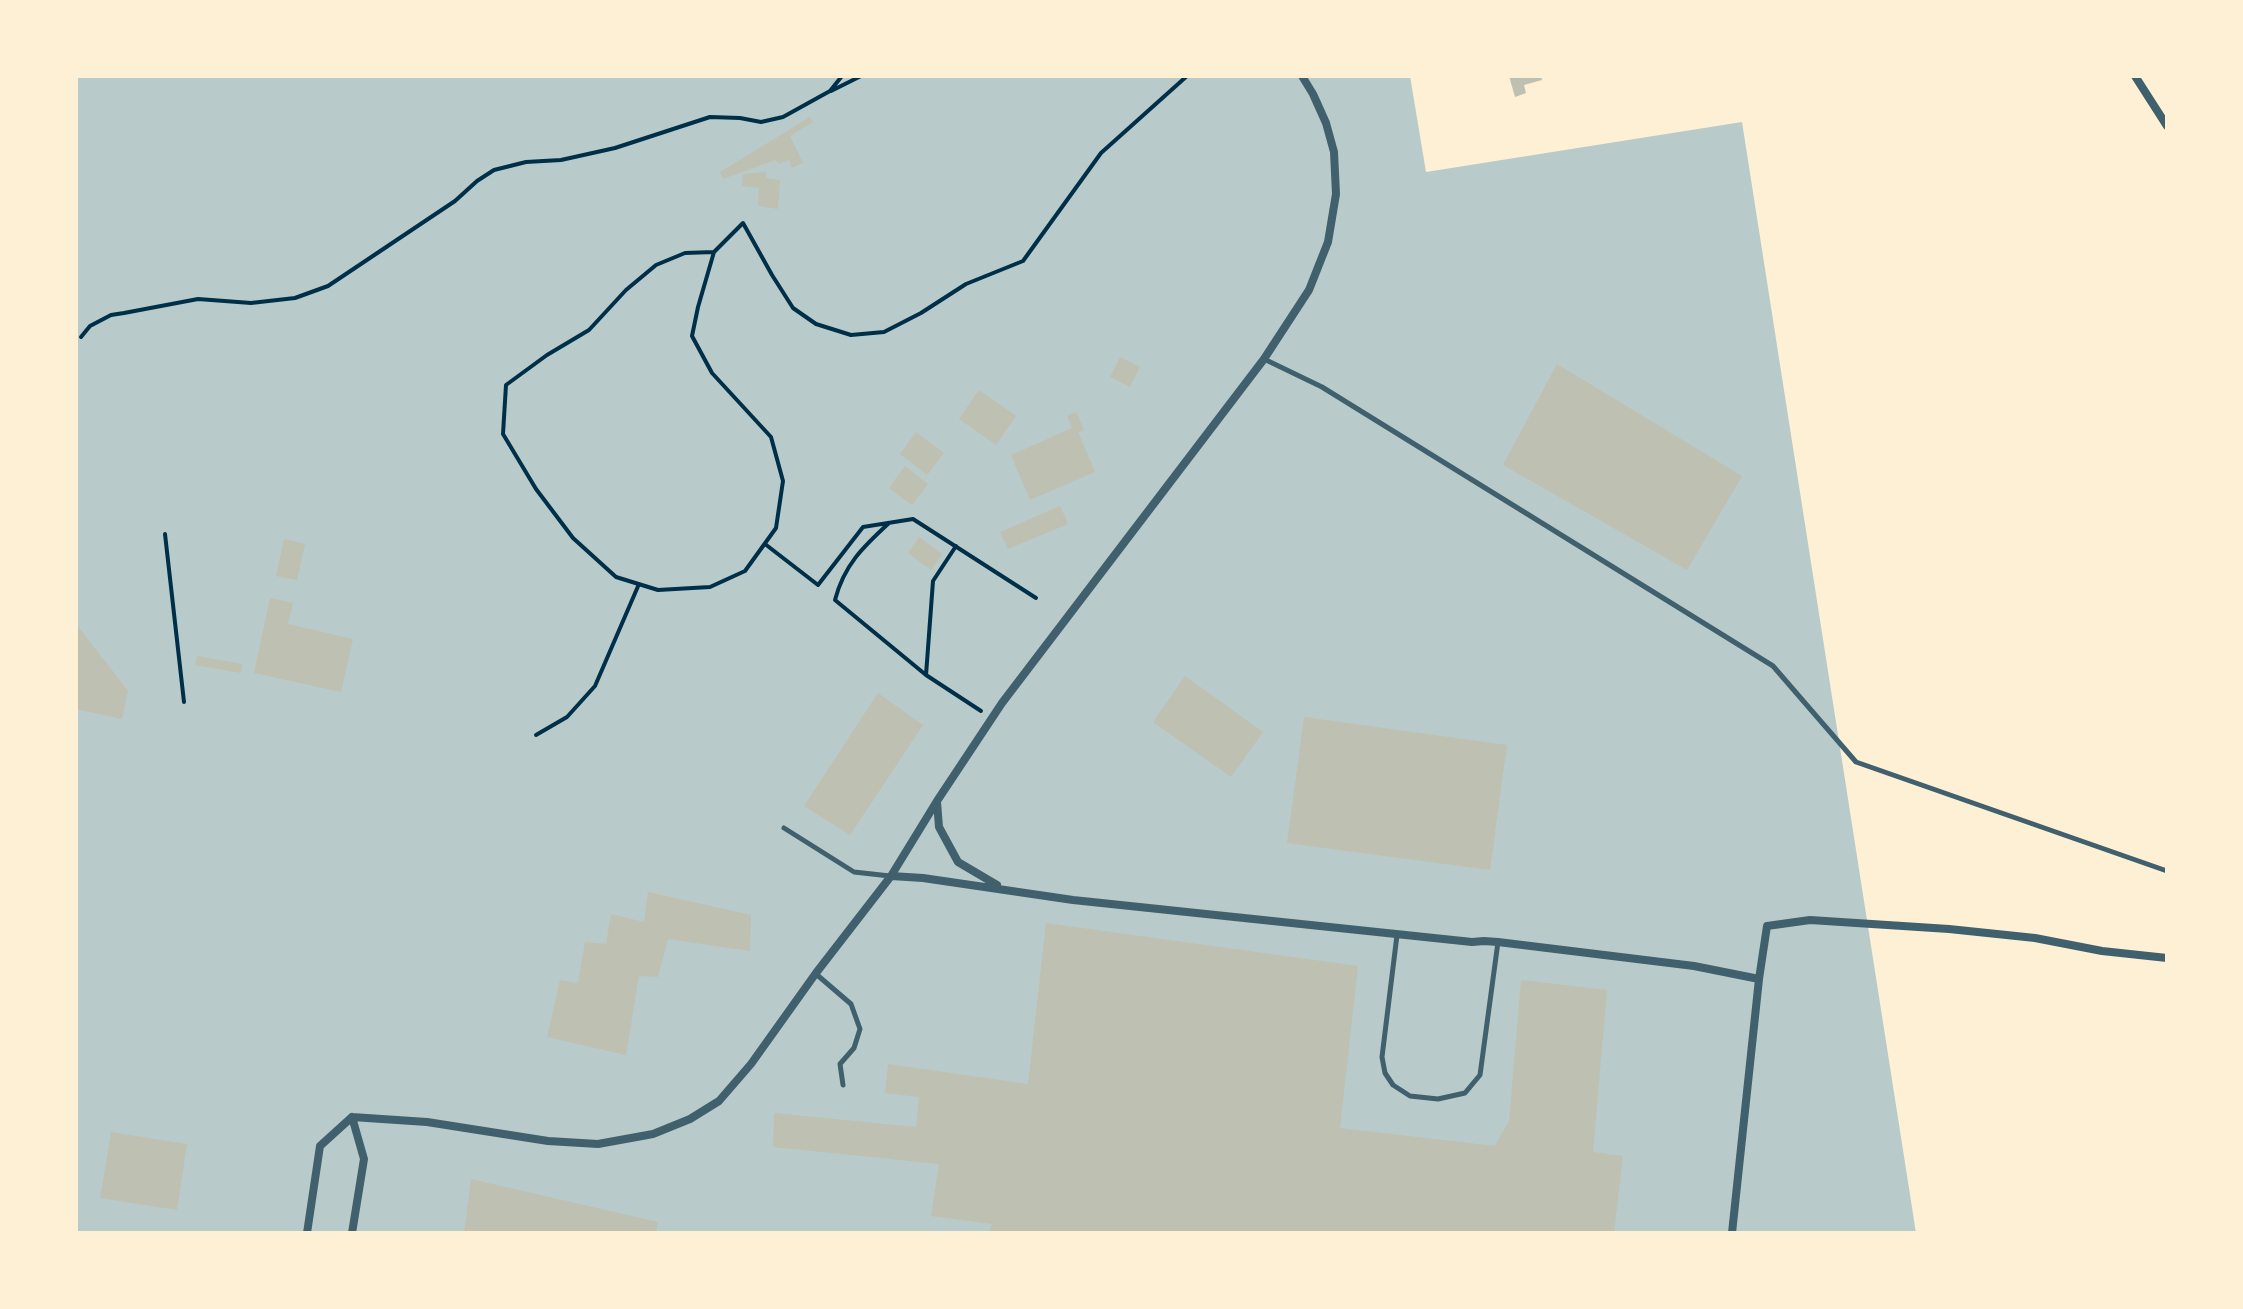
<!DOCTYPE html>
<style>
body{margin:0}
#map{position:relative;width:2243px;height:1309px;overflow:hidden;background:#fdf0d5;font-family:"Fira Sans",sans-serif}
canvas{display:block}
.frame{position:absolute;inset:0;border:78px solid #fdf0d5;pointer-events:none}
</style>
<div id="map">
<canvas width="2243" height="1309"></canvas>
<div class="frame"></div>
</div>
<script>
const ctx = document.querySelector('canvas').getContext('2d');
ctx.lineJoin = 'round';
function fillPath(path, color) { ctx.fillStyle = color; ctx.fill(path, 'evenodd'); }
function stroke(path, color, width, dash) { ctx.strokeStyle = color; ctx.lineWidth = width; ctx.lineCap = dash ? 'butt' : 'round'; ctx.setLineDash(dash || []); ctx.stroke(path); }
fillPath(new Path2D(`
 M76,76H1410L1426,172L1742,122L1916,1233H76Z`), '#b9caca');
fillPath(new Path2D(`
 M1509,76H1541L1542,80L1524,85L1526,93L1515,97Z
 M810,117L813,122L790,136L803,163L792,168L789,160L779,164L776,160L723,179L720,172Z
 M766,172V178L780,180L778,209L758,206L759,188L742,186L743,174Z
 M1120,357L1140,367L1130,387L1110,377Z
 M1557,364L1742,476L1687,570L1503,465Z
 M979,390L1016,416L996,445L959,419Z
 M1076,412L1084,430L1078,432L1095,472L1030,500L1011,455L1072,428L1067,416Z
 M916,432L944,453L927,475L900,454Z
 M905,466L928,484L912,505L889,488Z
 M1060,506L1068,524L1008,549L1000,532Z
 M919,537L942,554L931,570L908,553Z
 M284,539L305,544L297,580L276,576Z
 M270,598L293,603L288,624L353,639L341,692L254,673Z
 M76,624L128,691L122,719L76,709Z
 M197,656L242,664L241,673L195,665Z
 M1185,676L1263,732L1231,777L1153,722Z
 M878,693L923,725L850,835L804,806Z
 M1304,717L1507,745L1490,870L1287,843Z
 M648,892L751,915L750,951L668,939L658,977L639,976L626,1055L547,1037L560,980L578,983L585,942L606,944L611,914L644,922Z
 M1046,923L1358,966L1340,1128L1495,1146L1509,1121L1521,980L1607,990L1593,1152L1623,1156L1614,1233H989L992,1224L931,1216L939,1164L773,1147L774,1113L916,1127L919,1097L885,1093L888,1064L1028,1084Z
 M111,1132L187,1144L177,1210L100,1198Z
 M471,1179L658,1222L656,1233H464Z`), '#bec0b2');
stroke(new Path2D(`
 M831,91L861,76
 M714,252L685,253L656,265L626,290L589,330L547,355L506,385L503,434L536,489L573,538L616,577L658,590L710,587L745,571L776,528L783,481L771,437L712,373L692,336L698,307L714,252L743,223L772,275L793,308L816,324L851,335L884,332L921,313L966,284L1023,261L1101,153L1187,76
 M81,337L90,326L111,315L124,313L198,299L251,303L295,298L328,286L455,201L477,181L494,170L526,162L561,160L615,148L710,117L740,118L761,122L783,117L830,91L842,76
 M889,523C863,547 844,565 835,600L926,675
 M165,534L184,702
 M765,544L818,585L863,527L913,519L1036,598
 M956,546L933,581L926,675L981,711
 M536,735L567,717L595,686L639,584`), '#003049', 4);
stroke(new Path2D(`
 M1264,359L1322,387L1773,666L1856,762L2167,871
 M784,828L854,872L890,876
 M1397,935L1382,1057L1385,1073L1393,1085L1410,1096L1438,1099L1465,1093L1480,1075L1498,942
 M816,974L851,1004L860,1029L854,1048L840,1064L843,1085`), '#3f606c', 5);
stroke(new Path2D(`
 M2135,76L2167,126
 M937,802L939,827L958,862L997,885
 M891,876L923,878L1073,900L1472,942L1484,941L1498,942L1694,966L1759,979
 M352,1117L427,1122L548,1141L598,1144L653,1134L690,1119L719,1101L751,1064L816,973L891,876L937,801L1002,703L1264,359L1309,290L1328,242L1336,194L1334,152L1326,123L1313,94L1302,76
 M307,1233L320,1146L352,1117
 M352,1233L364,1159L352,1117
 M1732,1233L1759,979L1767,926L1810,920L1949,929L2035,938L2102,951L2167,958`), '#3f606c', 8);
</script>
